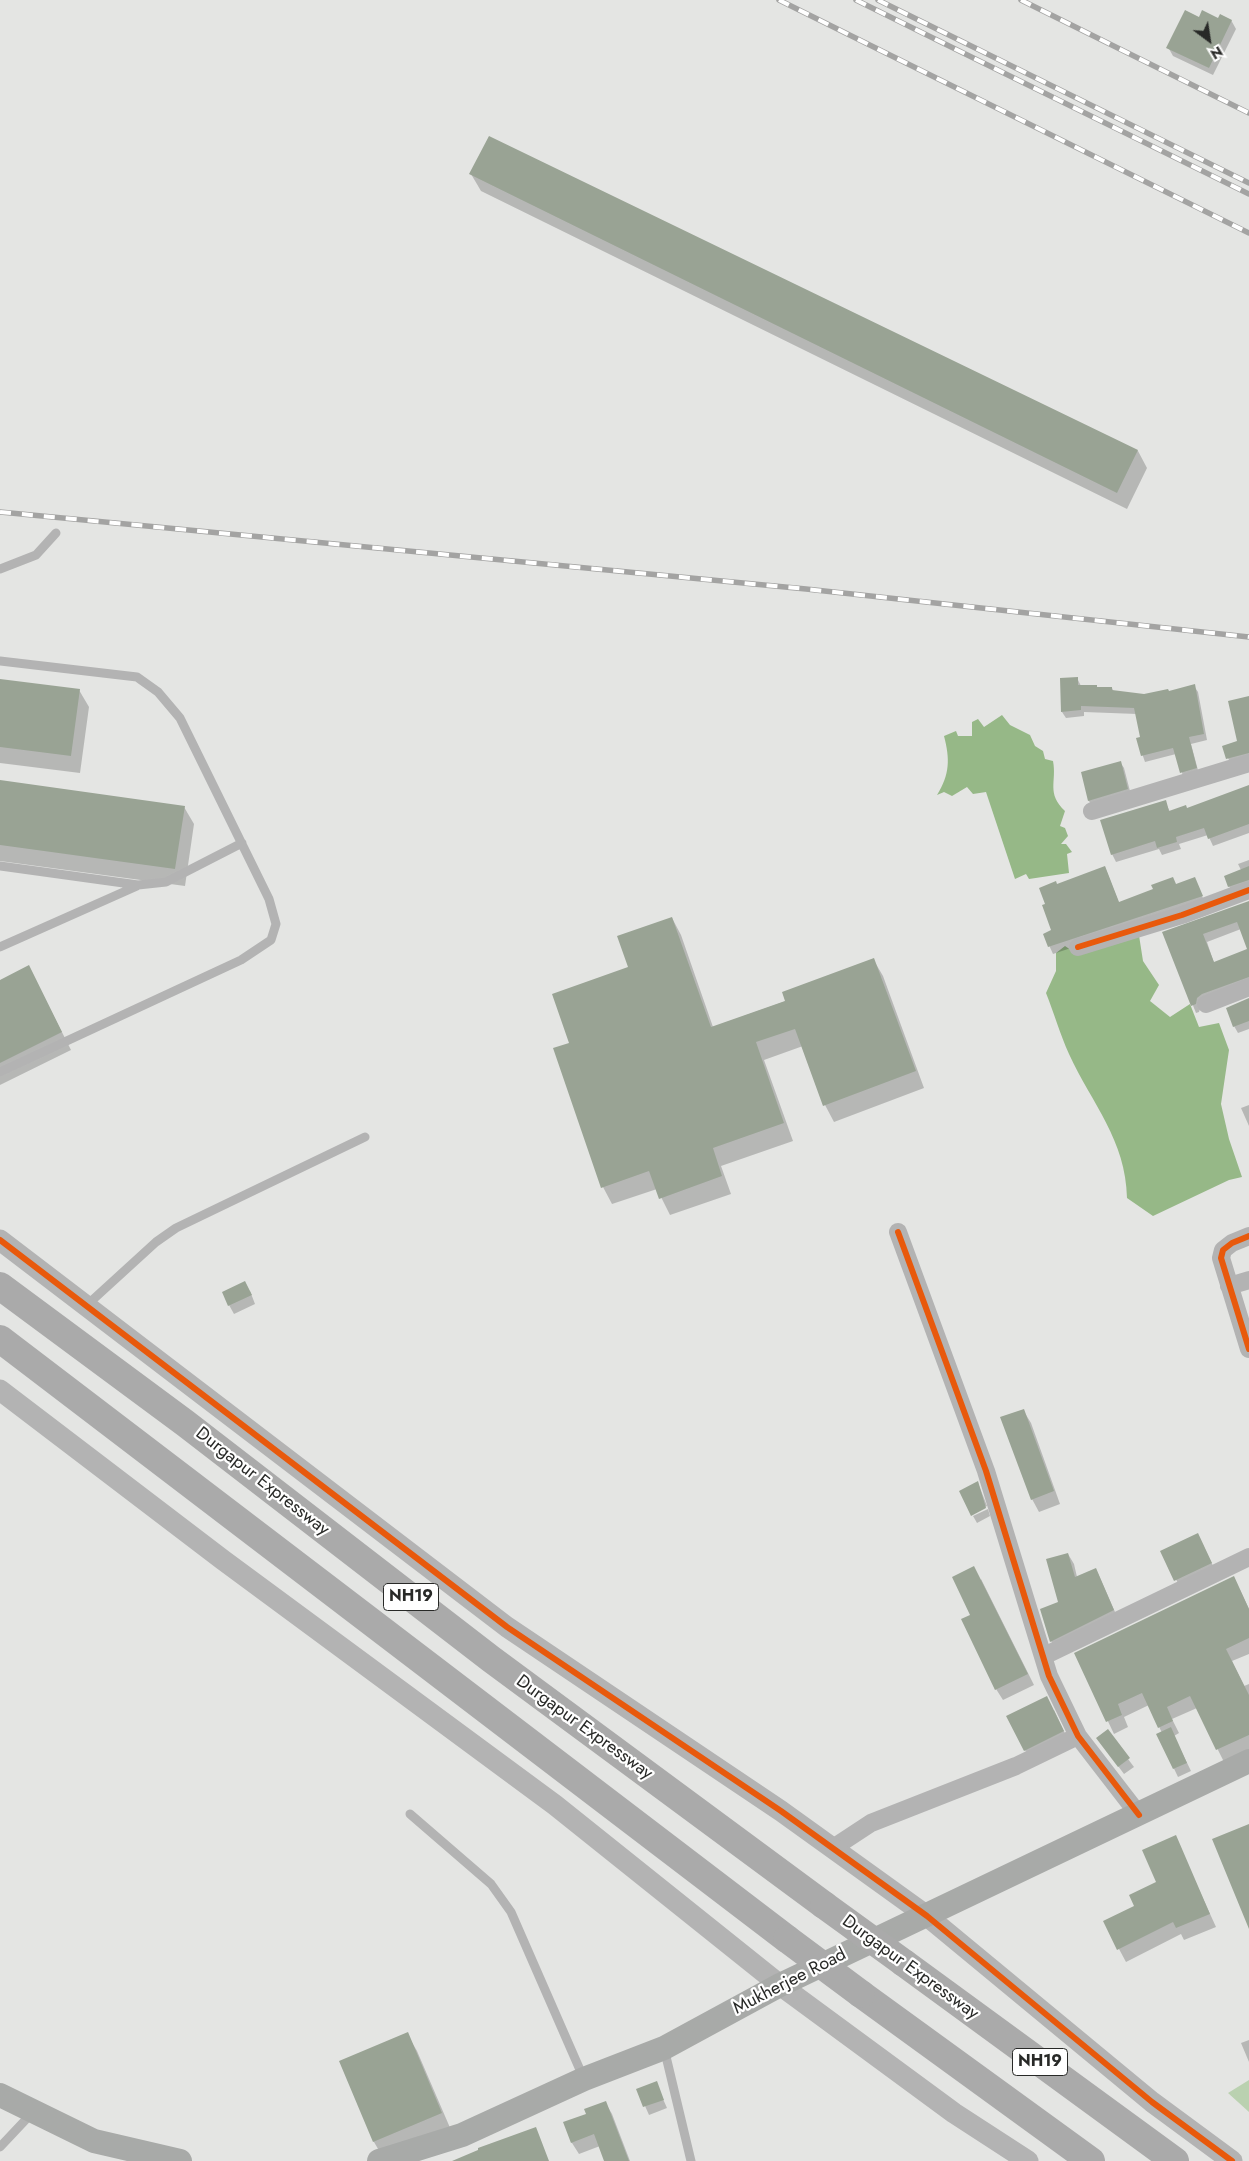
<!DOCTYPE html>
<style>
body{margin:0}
#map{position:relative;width:1249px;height:2161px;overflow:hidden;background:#e4e5e3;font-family:Jost,sans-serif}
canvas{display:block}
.north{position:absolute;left:1184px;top:15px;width:50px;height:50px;-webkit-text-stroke:4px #fff;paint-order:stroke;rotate:149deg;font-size:14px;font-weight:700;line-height:20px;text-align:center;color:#282927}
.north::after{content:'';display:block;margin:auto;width:18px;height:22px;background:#282927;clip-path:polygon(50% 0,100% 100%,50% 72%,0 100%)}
</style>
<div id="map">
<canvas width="1249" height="2161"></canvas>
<div class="north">N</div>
</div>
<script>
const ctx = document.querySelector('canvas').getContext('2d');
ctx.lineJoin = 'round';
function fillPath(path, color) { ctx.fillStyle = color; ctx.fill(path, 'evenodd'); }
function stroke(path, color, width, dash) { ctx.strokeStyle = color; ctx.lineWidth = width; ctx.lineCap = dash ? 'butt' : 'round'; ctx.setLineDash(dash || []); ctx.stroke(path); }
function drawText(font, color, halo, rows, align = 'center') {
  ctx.font = font + ' Jost,sans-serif'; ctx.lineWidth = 4.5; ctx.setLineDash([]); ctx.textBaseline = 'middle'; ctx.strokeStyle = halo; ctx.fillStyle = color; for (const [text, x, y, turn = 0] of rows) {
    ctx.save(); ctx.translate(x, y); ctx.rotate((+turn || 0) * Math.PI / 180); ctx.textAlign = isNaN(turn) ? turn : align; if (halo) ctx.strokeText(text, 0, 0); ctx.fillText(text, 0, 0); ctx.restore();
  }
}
fillPath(new Path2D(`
 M1249,2080V2112L1228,2093Z`), '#bad1b0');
fillPath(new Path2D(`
 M1002,715L1010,725L1030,735L1035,746L1043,751L1045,759L1053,761C1057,782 1046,793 1065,811L1060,826L1065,828L1068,836L1061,844H1066L1072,852L1067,854L1069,873L1029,879L1026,874L1015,879L986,792L973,794L967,787L952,796L944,792L937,795C950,774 950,759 944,736L956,731L958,736H972V722L978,719L984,727Z
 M1138,929L1143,961L1159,985L1150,1001L1170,1017L1190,1004L1199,1027L1219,1023L1229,1050L1221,1104L1229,1139L1242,1177L1229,1180L1153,1216L1127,1198C1126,1140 1092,1104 1069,1054C1060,1034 1054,1013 1046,993L1056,971V953L1065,946L1074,952Z`), '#96b887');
fillPath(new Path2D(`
 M1200,19L1231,20L1236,29L1213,75L1173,56L1168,47Z
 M489,137L1138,451L1147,468L1127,509L481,191L471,174Z
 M1077,678L1081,686L1112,688L1114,692L1144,695L1169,693L1194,686L1198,692L1207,740L1191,744L1199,774L1184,779L1176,754L1145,762L1137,739L1141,738L1137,714L1084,712V716L1066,718L1062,712Z
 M0,680L79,690L89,707L80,773L0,763Z
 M1249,697V760L1232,766L1228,758L1238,742Z
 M1120,762L1124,768L1131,795L1093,807L1089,801L1082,773Z
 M0,782L184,807L194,824L185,886L0,861Z
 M1249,786V833L1213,846L1208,835L1179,844L1181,849L1162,855L1159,849L1116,862L1112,854L1165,801L1170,812L1187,809Z
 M1249,860V887L1233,893L1229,886L1241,870L1238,864Z
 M1105,867L1119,903L1195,879L1205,903L1053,954L1044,934L1053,931L1047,905L1057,885Z
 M1249,903V984L1201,1005L1199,1012L1196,1013L1164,933ZM1241,929L1249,950L1214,963L1207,942Z
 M672,918L681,935L713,1027L786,1001L873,959L883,976L924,1088L834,1122L825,1105L803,1046L764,1060L793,1141L721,1166L731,1194L670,1215L657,1189L612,1204L603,1187L571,1043L630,968Z
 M29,967L71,1050L0,1085V981Z
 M1249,999V1029L1238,1033L1234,1026Z
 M1249,1105V1126L1241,1108Z
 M250,1291L255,1304L234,1314L229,1305Z
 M1023,1410L1031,1423L1060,1504L1039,1512L1032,1499Z
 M978,1483L987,1506L971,1514Z
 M988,1509L990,1516L977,1523L973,1516Z
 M1198,1535L1218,1576L1183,1593L1162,1552Z
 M1068,1554L1074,1564L1077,1577L1096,1569L1119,1621L1057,1651L1051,1641Z
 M981,1579L1034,1685L1003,1700L996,1689L971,1616Z
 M1240,1590L1249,1609V1654L1232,1661L1244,1686L1249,1684V1750L1224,1762L1197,1708L1172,1719L1179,1733L1174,1736L1191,1771L1178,1777L1158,1735L1162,1733L1149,1705L1124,1717L1128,1727L1114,1734L1076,1654Z
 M1054,1710L1070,1744L1032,1762L1025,1750Z
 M1107,1731L1134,1767L1124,1774L1098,1739Z
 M1175,1837L1216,1927L1184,1940L1181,1934L1126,1962L1119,1949L1136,1906L1157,1883Z
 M407,2034L417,2051L451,2130L384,2159L374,2142L340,2062Z
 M1249,2040V2062L1241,2043Z
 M656,2083L667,2108L649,2115L638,2090Z
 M605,2102L612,2114L630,2161H606L600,2146L579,2154L572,2143L565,2123L588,2114Z`), '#0003');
fillPath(new Path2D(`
 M1185,10L1199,17L1202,10L1218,18L1220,14L1232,20L1209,68L1166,48Z
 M489,136L1138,450L1117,493L469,174Z
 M1078,677V685H1097V687H1112V690L1144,694L1168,689L1169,691L1195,684L1204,734L1189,737L1197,768L1180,773L1173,748L1141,756L1136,738L1140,737L1134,708L1081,706V710L1061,712L1060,678Z
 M0,679L80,689L71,756L0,747Z
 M1249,696V753L1226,759L1222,746L1237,741L1228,701Z
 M1121,761L1128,789L1088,801L1081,772Z
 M0,780L185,806L175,869L0,845Z
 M1249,785V824L1208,839L1204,828L1176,837L1177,842L1157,848L1155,841L1111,855L1100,820L1166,800L1169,811L1186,805L1187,808Z
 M1105,866L1119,902L1153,889L1151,885L1173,877L1176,884L1195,877L1203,896L1048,947L1043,934L1051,930L1042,905L1045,904L1039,888L1056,881L1057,884Z
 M1249,866V880L1228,887L1224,876Z
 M1249,901V977L1202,994L1197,998L1196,1004L1191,1006L1162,932ZM1237,922L1247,949L1214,962L1203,934Z
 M672,917L711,1027L785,1001L782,992L874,958L916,1071L823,1106L795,1029L756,1042L784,1123L713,1148L722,1176L659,1199L649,1171L601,1188L553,1048L569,1043L552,994L628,967L617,936Z
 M29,965L62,1032L0,1063V980Z
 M1249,998V1021L1233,1027L1226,1008Z
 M245,1281L252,1295L228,1306L222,1292Z
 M1024,1409L1054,1491L1031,1500L1000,1417Z
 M978,1481L986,1508L971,1516L959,1491Z
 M1198,1533L1212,1563L1174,1581L1160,1551Z
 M1068,1553L1075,1577L1096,1568L1114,1610L1050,1642L1040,1609L1058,1602L1046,1559Z
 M974,1566L1028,1674L995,1690L961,1619L970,1615L952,1577Z
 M1234,1576L1249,1609V1638L1226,1649L1249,1695V1735L1216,1750L1190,1696L1167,1707L1173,1721L1158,1728L1142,1693L1118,1704L1122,1715L1106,1722L1074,1653Z
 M1047,1696L1064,1731L1024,1751L1006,1716Z
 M1171,1727L1187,1763L1173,1769L1156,1734Z
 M1108,1729L1130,1758L1118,1767L1096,1738Z
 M1249,1824V1929L1212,1839Z
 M1176,1835L1210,1914L1176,1928L1173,1922L1117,1950L1103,1921L1134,1906L1129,1895L1156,1882L1142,1850Z
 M408,2032L442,2113L373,2142L339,2061Z
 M657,2081L664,2100L643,2107L636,2089Z
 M606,2101L629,2161H604L594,2134L571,2143L563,2122L586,2114L584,2109Z
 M536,2127L549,2161H452L478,2150V2148Z`), '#99a394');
stroke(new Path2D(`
 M0,569L36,555L56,533
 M0,661L137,677L158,692L180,718L269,899L276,924L271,940L241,960L0,1072
 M0,866L138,885L166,882L242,843
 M0,947L137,886
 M87,1305L156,1242L176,1228L365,1137
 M410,1814L491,1884L511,1912L584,2079
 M664,2048L691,2161
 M0,2147L32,2113`), '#b3b3b3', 9);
stroke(new Path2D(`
 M1092,811L1249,763
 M1078,947L1182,915L1249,890
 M1206,1004L1249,987
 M898,1232L986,1471L1049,1676L1078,1736L1139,1815
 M1249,1236L1232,1243L1223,1250L1221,1258L1249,1349
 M1229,1286L1249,1280
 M1044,1656L1249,1557
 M833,1848L871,1823L1016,1766L1078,1736`), '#b3b3b3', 18);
stroke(new Path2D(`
 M0,1240L507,1627L781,1811L927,1916L1152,2102L1232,2161
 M0,1390L223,1560L555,1805L780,1985L954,2113L1028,2161`), '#b3b3b3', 21);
stroke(new Path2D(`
 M0,2095L94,2141L180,2161
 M379,2161L462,2135L584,2079L664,2048L780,1985L1249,1761`), '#a8aaa8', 24);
stroke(new Path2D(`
 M0,1286L185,1423L491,1659L824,1905
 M0,1339L787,1939
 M904,1963L1175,2161
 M861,1994L1091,2161`), '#aaa', 28);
const rail = new Path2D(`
 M779,0L1249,233
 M856,0L1249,194
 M878,0L1249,183
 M1021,0L1249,113
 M0,512L806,589L1249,637`);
stroke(rail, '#a3a3a2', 5.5);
stroke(rail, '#fff', 4, [11]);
stroke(new Path2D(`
 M824,1905L904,1963
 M787,1939L861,1994`), '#aaa', 28);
stroke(new Path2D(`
 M1078,947L1182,915L1249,890
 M898,1232L986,1471L1049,1676L1078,1736L1139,1815
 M1249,1236L1232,1243L1223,1250L1221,1258L1249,1349
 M0,1240L507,1627L781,1811L927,1916L1152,2102L1232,2161`), '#e8590c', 6);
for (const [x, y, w] of [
 [411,1597,55],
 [1040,2062,55]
]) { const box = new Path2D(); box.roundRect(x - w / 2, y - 13.5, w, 27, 4); ctx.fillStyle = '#fff'; ctx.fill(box); stroke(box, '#282927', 1); }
drawText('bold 16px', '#282927', null, [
 ["NH19",411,1597],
 ["NH19",1040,2062]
]);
drawText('18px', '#282927', '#fff', [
 ["Durgapur Expressway",262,1482,38],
 ["Durgapur Expressway",584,1728,36],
 ["Durgapur Expressway",910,1968,36],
 ["Mukherjee Road",790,1982,-27]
]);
</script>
